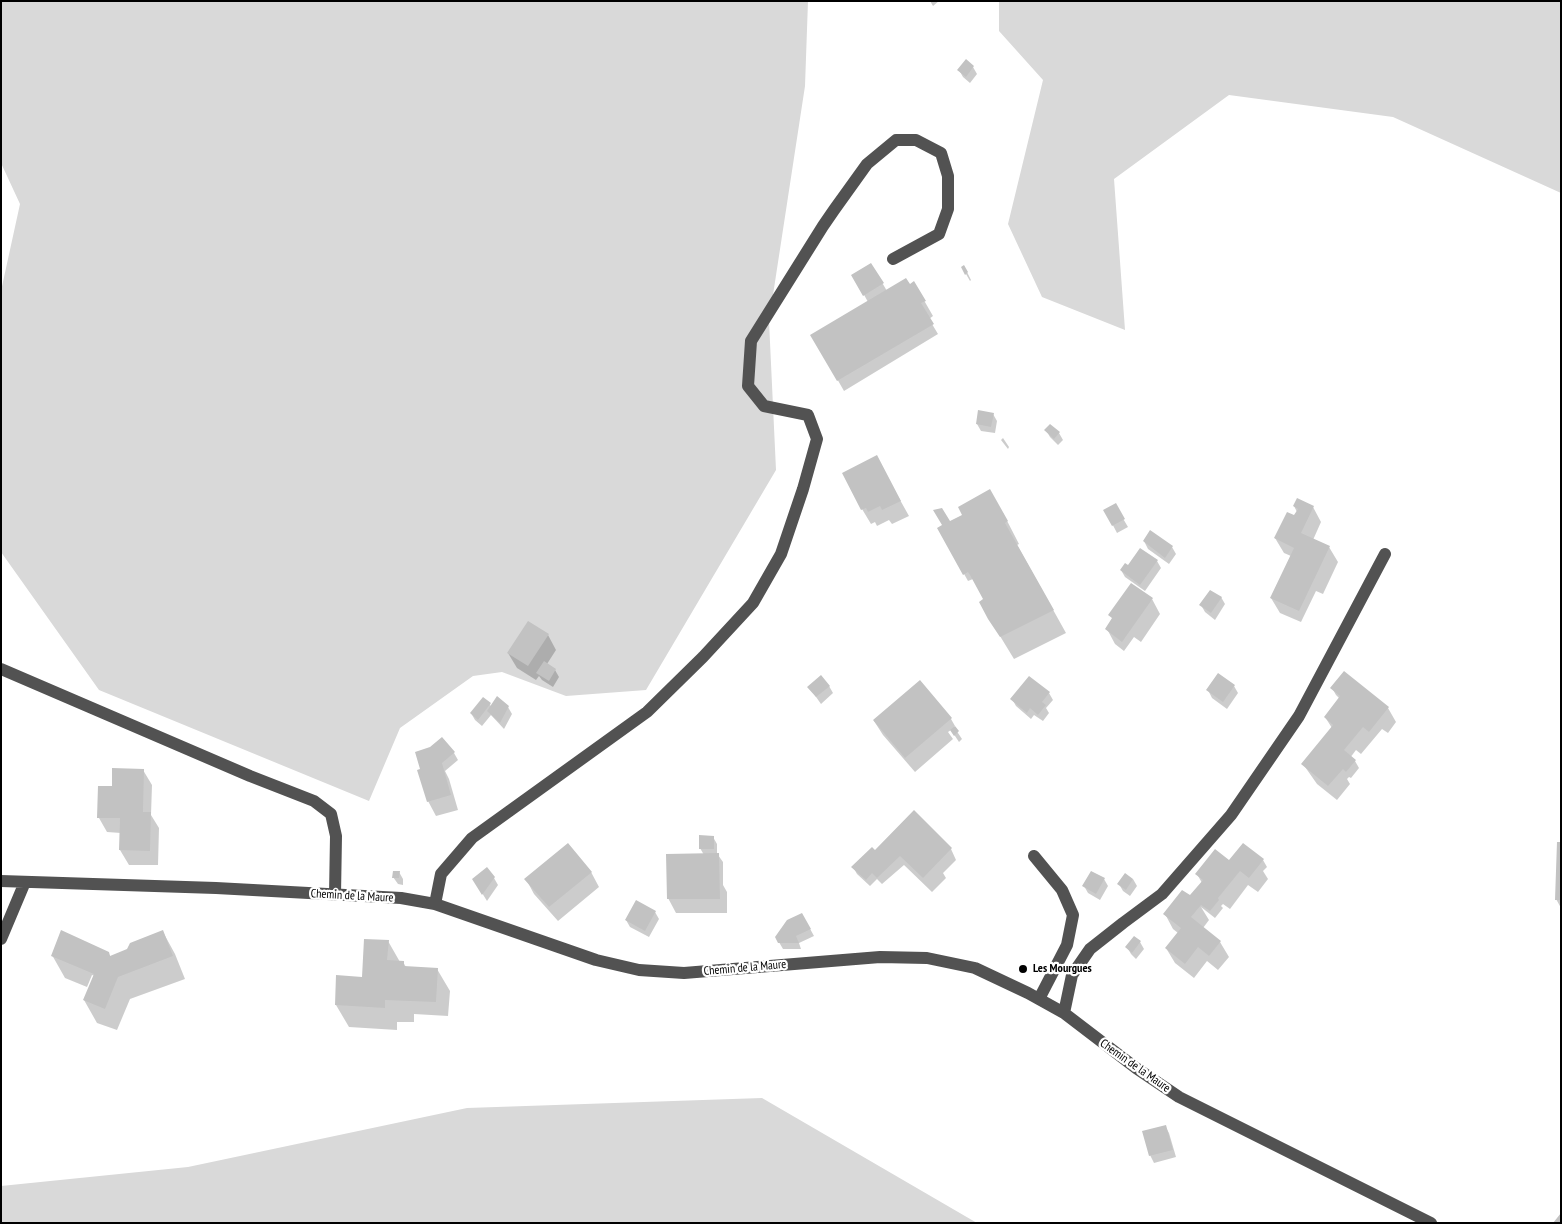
<!DOCTYPE html>
<style>
body{margin:0}
#map{position:relative;width:1562px;height:1224px;overflow:hidden;background:#fff;font-family:"PT Sans Narrow",sans-serif}
canvas{display:block}
.frame{position:absolute;inset:0;border:2px solid #000;pointer-events:none}
</style>
<div id="map">
<canvas width="1562" height="1224"></canvas>
<div class="frame"></div>
</div>
<script>
const ctx = document.querySelector('canvas').getContext('2d');
ctx.lineJoin = 'round';
function fillPath(path, color) { ctx.fillStyle = color; ctx.fill(path, 'evenodd'); }
function stroke(path, color, width, dash) { ctx.strokeStyle = color; ctx.lineWidth = width; ctx.lineCap = dash ? 'butt' : 'round'; ctx.setLineDash(dash || []); ctx.stroke(path); }
function drawText(font, color, halo, rows, align = 'center') {
  ctx.font = font + ' "PT Sans Narrow",sans-serif'; ctx.lineWidth = 4.5; ctx.setLineDash([]); ctx.textBaseline = 'middle'; ctx.strokeStyle = halo; ctx.fillStyle = color; for (const [text, x, y, turn = 0] of rows) {
    ctx.save(); ctx.translate(x, y); ctx.rotate((+turn || 0) * Math.PI / 180); ctx.textAlign = isNaN(turn) ? turn : align; if (halo) ctx.strokeText(text, 0, 0); ctx.fillText(text, 0, 0); ctx.restore();
  }
}
fillPath(new Path2D(`
 M1,1H808L805,86L769,321L776,470L646,690L566,696L502,672L473,676L400,728L369,801L99,690L1,552V291L20,204L1,163Z
 M999,1H1561V193L1393,117L1229,95L1114,179L1125,330L1042,297L1008,224L1043,80L999,31Z
 M762,1098L977,1223H1V1186L188,1167L467,1108Z`), '#d9d9d9');
fillPath(new Path2D(`
 M930,1H939L933,6Z
 M973,67L977,74L970,83L963,77L959,70Z
 M871,264L887,291L909,286L914,283L933,316L929,319L938,334L844,391L812,335L868,302L853,275Z
 M964,266L971,280L970,281L962,267Z
 M993,414L997,421L995,433L981,431L977,424Z
 M1046,430L1059,433L1063,440L1058,445L1050,437Z
 M1003,438L1009,447L1008,449L1001,440Z
 M876,457L909,516L892,524L889,520L877,526L875,522L871,524L862,509Z
 M1115,505L1128,527L1117,533L1105,510Z
 M1294,506L1313,507L1321,522L1313,540L1329,547L1338,562L1323,594L1316,591L1301,622L1280,613L1271,598L1291,556L1284,553L1275,538L1295,517L1297,512Z
 M1003,513L1019,544L1017,545L1066,633L1014,659L989,618L985,600L973,579L968,581L939,529L950,523Z
 M1144,541L1172,547L1176,554L1169,564L1148,549Z
 M1157,561L1161,568L1145,591L1125,577L1121,570Z
 M1221,597L1225,604L1215,620L1205,612L1201,605Z
 M1152,599L1160,614L1141,642L1134,637L1124,651L1115,644L1107,629Z
 M548,635L556,650L547,664L555,670L559,677L553,687L542,680L539,676L536,680L517,668L508,653Z
 M920,682L951,719L955,726L954,727L962,739L959,742L951,730L948,732L953,739L915,772L883,735L874,721Z
 M829,686L833,693L821,704L809,687Z
 M1234,686L1238,693L1227,709L1212,698L1208,690Z
 M1332,688L1388,708L1396,722L1388,733L1382,729L1361,754L1356,750L1350,758L1355,761L1359,768L1351,778L1349,777L1347,779L1350,784L1337,800L1317,784L1303,764L1332,728L1325,717L1340,699L1336,695Z
 M1049,693L1053,700L1046,708L1049,713L1043,721L1034,715L1031,719L1016,706L1012,699Z
 M490,704L491,707H508L512,714L504,729L491,715L482,726L475,720L471,713Z
 M442,738L454,753L458,760L445,771L449,779L458,810L436,816L428,801L422,769L430,749Z
 M143,770L152,785L151,815L159,828L158,865H129L120,850L121,833L107,832L99,818L113,788Z
 M914,811L951,849L956,860L943,873L946,878L932,892L904,865L882,884L877,879L870,886L857,874L853,867L875,851Z
 M713,837L717,844V855H718L723,862V885L727,892V913H676L668,898L704,855L700,848Z
 M1561,843V908L1556,899Z
 M1263,860L1267,867L1263,871L1268,879L1258,892L1248,885L1230,909L1223,904L1221,906L1223,908L1215,918L1201,907L1209,920L1203,928L1220,942L1229,957L1218,970L1207,961L1194,978L1175,963L1166,948L1178,933L1173,929L1165,914L1195,901L1202,883L1197,874L1229,862Z
 M399,872L403,879V885L398,884L393,877Z
 M591,872L599,887L558,921L534,894L526,879Z
 M494,878L498,885L487,901L474,880Z
 M1104,879L1108,886L1100,900L1088,893L1084,886Z
 M1133,879L1137,886L1130,896L1123,891L1119,884Z
 M655,912L659,919L649,937L630,927L626,920Z
 M802,914L814,936L799,943L801,949H783L776,937Z
 M163,932L175,954L185,979L130,999L117,1030L97,1023L84,1000L95,976L92,975L87,987L65,978L52,955L108,953L111,957L128,950Z
 M1135,938L1140,942L1144,949L1136,959L1131,954L1127,947Z
 M388,941L400,962H403L406,967L437,969L450,991L448,1016L414,1014V1022H397V1030L349,1027L336,1005L364,978Z
 M1165,1126L1169,1133L1176,1157L1154,1163L1150,1155Z`), '#0003');
fillPath(new Path2D(`
 M966,59L974,66L966,77L957,70Z
 M871,263L884,283L863,296L851,275Z
 M964,265L968,272L965,275L961,267Z
 M906,278L910,284L914,281L926,301L921,303L934,324L837,381L810,335Z
 M978,410L994,413L991,427L976,424Z
 M1050,424L1060,432L1054,439L1044,430Z
 M877,455L901,501L882,510L880,506L868,512L866,508L861,510L842,473Z
 M990,489L1008,521L1005,523L1054,610L1000,637L988,619L979,602L983,599L970,575L968,572L963,575L937,528L942,525L933,510L942,508L950,521L962,515L958,507Z
 M1297,498L1314,506L1301,533L1330,546L1299,611L1270,598L1294,548L1274,538L1287,512L1294,515L1298,509L1293,506Z
 M1116,503L1125,519L1112,526L1103,510Z
 M1150,530L1173,546L1165,558L1143,541Z
 M1140,548L1158,560L1140,585L1120,570L1125,563L1128,565Z
 M1131,583L1153,598L1122,642L1105,629L1112,618L1108,615Z
 M1210,590L1222,597L1211,613L1199,605Z
 M528,621L549,634L528,666L507,653Z
 M544,661L556,669L549,681L536,673Z
 M1344,671L1389,707L1369,732L1363,727L1344,750L1356,760L1346,772L1343,769L1328,786L1301,764L1333,725L1324,717L1340,696L1330,688Z
 M1218,673L1235,685L1223,702L1206,690Z
 M821,675L830,686L816,697L807,687Z
 M1029,676L1050,692L1042,702L1046,705L1038,715L1030,708L1027,713L1010,699Z
 M920,680L952,718L905,758L873,720Z
 M497,696L509,706L500,723L487,711Z
 M483,697L491,703L478,720L470,713Z
 M955,726L959,731L954,736L950,730Z
 M442,737L455,752L442,763L451,795L427,802L417,770L420,769L415,752L430,747Z
 M112,768L144,769L143,812H151L150,851L119,850L120,818H97L98,786H112Z
 M914,810L952,848L923,878L900,856L877,878L872,873L866,880L851,867L872,847L875,850Z
 M699,835L714,836V849H699Z
 M1557,842H1561V900H1555Z
 M568,843L592,872L549,907L524,879Z
 M1243,843L1264,859L1249,878L1240,871L1218,898L1219,900L1210,911L1201,905L1191,917L1221,941L1209,956L1198,947L1185,964L1165,948L1181,928L1163,914L1182,890L1190,895L1203,880L1195,874L1215,849L1229,860Z
 M719,853L720,899H667L666,854Z
 M487,867L495,877L482,895L472,879Z
 M393,871H400L399,878H392Z
 M1091,871L1105,878L1096,894L1082,886Z
 M1125,873L1133,879L1126,890L1117,884Z
 M636,900L656,911L645,931L625,920Z
 M802,913L811,929L796,936L799,943H778L775,937L787,920Z
 M61,930L109,952L110,956L127,949L130,943L163,930L173,956L118,977L105,1009L83,1000L94,974L51,956Z
 M1134,936L1141,941L1132,953L1125,947Z
 M364,939L389,940L387,960L404,961V966L438,968L436,1002L385,1000V1008L335,1005L336,975L362,977Z
 M1166,1125L1173,1150L1149,1156L1142,1131Z
 M1561,1213V1223H1553Z`), '#c2c2c2');
stroke(new Path2D(`
 M1,669L250,776L314,801L331,814L336,836L335,895
 M1034,856L1062,890L1073,915L1067,945L1039,999
 M1,881L216,888L401,898L435,904L596,960L639,970L684,973L880,957L927,958L975,968L1028,993L1064,1013L1136,1068L1179,1097L1431,1223
 M435,904L441,874L472,838L647,712L703,657L753,603L781,554L803,489L817,439L808,415L764,406L748,386L751,341L823,226L834,210L867,164L896,140H916L941,153L948,176V209L939,234L893,259
 M1,939L25,882
 M1064,1013L1072,975L1090,949L1123,923L1162,894L1231,815L1299,716L1385,554`), '#525252', 12);
for (const [x, y, r, color] of [
 [1023,969,5,"#000"]
]) { const dot = new Path2D(); dot.arc(x, y, r, 0, 2 * Math.PI); ctx.fillStyle = color; ctx.fill(dot); stroke(dot, '#fff', 2); }
drawText('12px', '#000', '#fff', [
 ["Chemin de la Maure",352,896,3],
 ["Chemin de la Maure",745,968,-5],
 ["Chemin de la Maure",1135,1066,35]
]);
drawText('bold 12px', '#000', '#fff', [
 ["Les Mourgues",1033,969]
], 'left');
</script>
